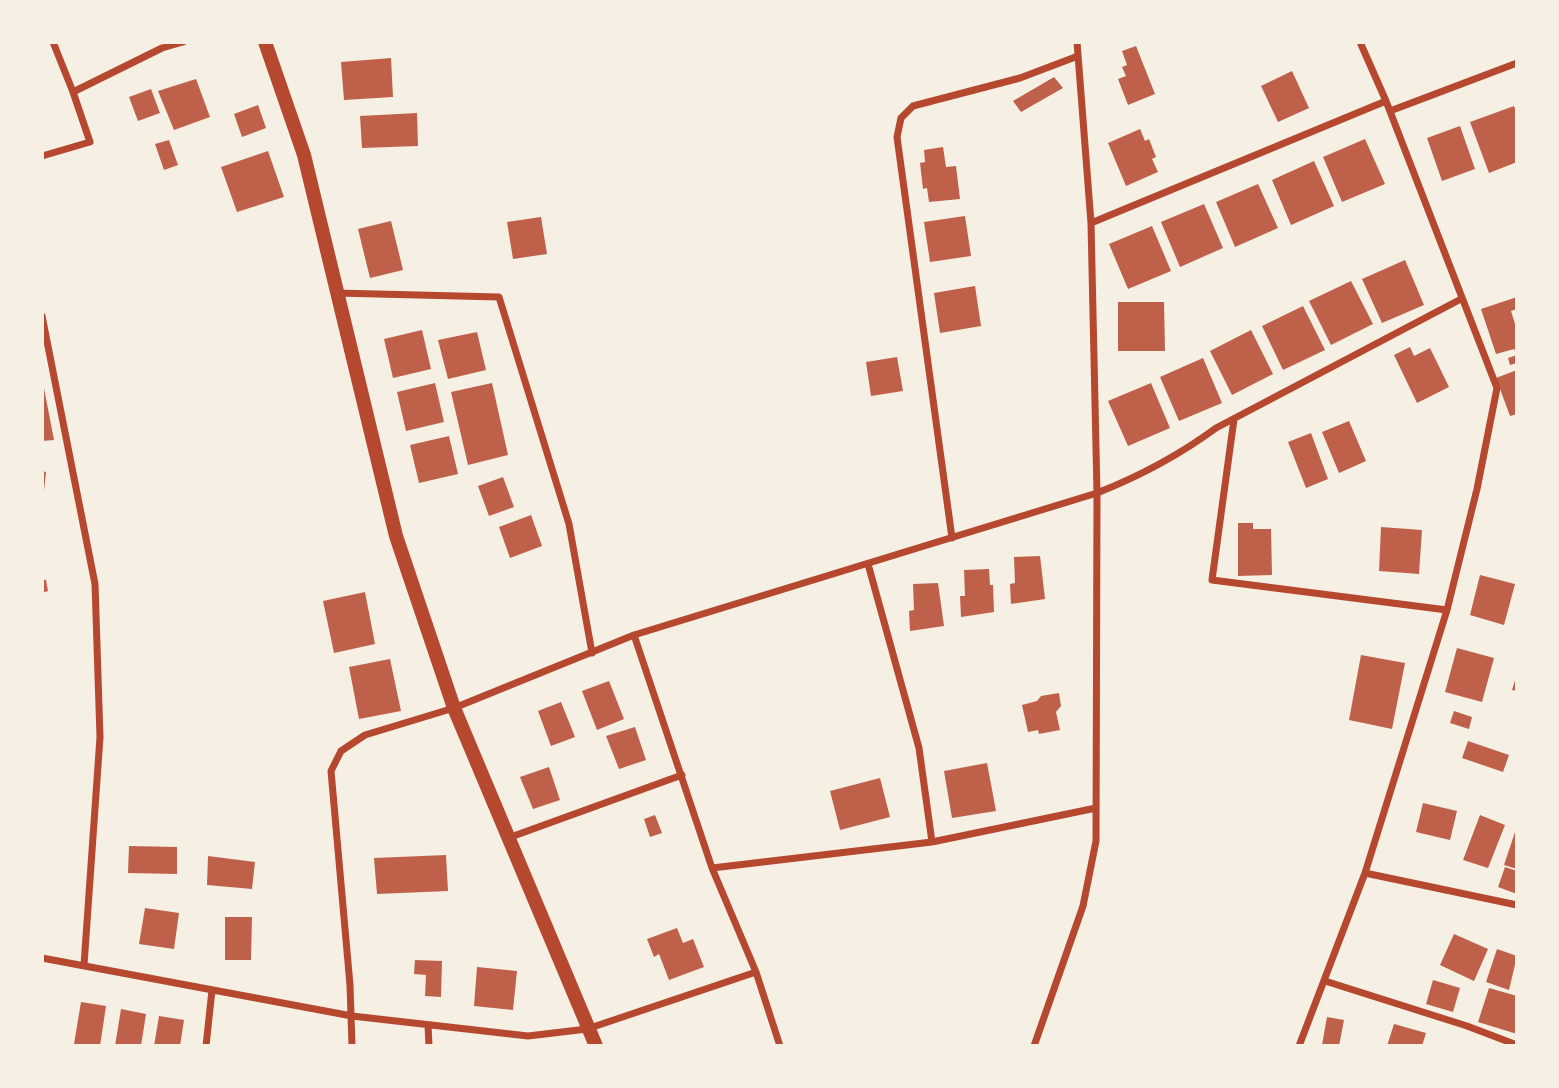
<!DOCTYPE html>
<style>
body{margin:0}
#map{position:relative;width:1559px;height:1088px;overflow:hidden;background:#f6efe4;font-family:Karla,sans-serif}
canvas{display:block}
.frame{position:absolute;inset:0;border:44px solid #f6efe4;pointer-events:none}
</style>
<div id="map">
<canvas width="1559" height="1088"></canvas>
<div class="frame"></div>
</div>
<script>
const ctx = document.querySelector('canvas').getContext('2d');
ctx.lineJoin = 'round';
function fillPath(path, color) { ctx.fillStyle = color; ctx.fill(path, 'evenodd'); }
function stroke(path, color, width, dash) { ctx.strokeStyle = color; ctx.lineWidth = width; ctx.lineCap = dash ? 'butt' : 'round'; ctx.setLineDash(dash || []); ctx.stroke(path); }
fillPath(new Path2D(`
 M1136,46L1155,94L1128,105L1118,79L1126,76L1122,67L1127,65L1122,51Z
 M391,58L393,97L344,100L341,62Z
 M1292,71L1309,108L1278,122L1261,86Z
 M1054,77L1063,88L1021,112L1013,101Z
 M196,79L210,117L174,130L158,91Z
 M151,89L160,113L138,121L129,97Z
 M258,105L266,128L242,137L234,114Z
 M1514,106L1517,115V162L1489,173L1470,122Z
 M417,113L418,146L362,148L360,116Z
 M1460,126L1475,169L1442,181L1427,138Z
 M1140,129L1145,141L1149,139L1156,157L1152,159L1158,172L1126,186L1108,143Z
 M1365,139L1385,184L1342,202L1323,157Z
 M169,140L178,165L164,170L155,144Z
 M943,147L946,167L956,166L960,199L929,202L927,188L923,189L920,163L925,162L924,150Z
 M268,151L284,197L237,212L221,167Z
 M1314,161L1334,206L1291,225L1272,180Z
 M1258,184L1278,228L1235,247L1216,202Z
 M1204,204L1223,248L1180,267L1161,222Z
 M965,216L971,256L930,262L924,222Z
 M541,217L547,254L513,259L507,222Z
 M391,221L403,270L370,278L358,229Z
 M1152,226L1171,271L1128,289L1109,244Z
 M1405,260L1424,305L1382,323L1362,279Z
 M1351,281L1373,324L1331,345L1309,301Z
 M975,286L981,326L940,333L934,293Z
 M1517,297V309L1511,311L1517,330V363L1510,365L1508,358L1517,355L1514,349L1496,354L1481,309Z
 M1118,302H1164L1165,351H1118Z
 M1303,306L1325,350L1283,370L1262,326Z
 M422,330L431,369L393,378L384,339Z
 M1251,330L1273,374L1232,395L1210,351Z
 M477,332L486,370L448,379L438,340Z
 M1410,347L1414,356L1430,348L1449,387L1417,403L1394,355Z
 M897,357L903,391L871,396L866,362Z
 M1203,358L1222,403L1179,421L1160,377Z
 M1517,370V414L1510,416L1496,378Z
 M43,383L54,440L42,441V384Z
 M435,383L444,422L406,431L397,392Z
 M492,383L508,455L468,465L451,392Z
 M1151,383L1170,428L1128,446L1108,401Z
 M1349,421L1366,461L1339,473L1322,432Z
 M1311,433L1328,479L1306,488L1288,442Z
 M449,436L458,474L419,483L410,445Z
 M42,471L46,472L44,491H42Z
 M503,477L514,507L489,516L478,486Z
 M531,515L542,546L510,558L499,527Z
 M1238,523H1253V529H1271L1272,575L1238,576Z
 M1381,527L1422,530L1419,574L1379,571Z
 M1040,556L1045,599L1011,604L1010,584L1015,583L1014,557Z
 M989,569L990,585H993L994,612L961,617L960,596H965L964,570Z
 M1480,575L1515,584L1504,625L1470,615Z
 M42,579L46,580L48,591L42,593Z
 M938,583L944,626L910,631L909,611L914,610L913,584Z
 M365,592L375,644L334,653L323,601Z
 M1457,648L1494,658L1482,702L1445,692Z
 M1361,655L1405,663L1392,729L1349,720Z
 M390,659L401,711L359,719L349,667Z
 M1517,674V691L1512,690Z
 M609,681L624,719L597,730L582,691Z
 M1059,693L1061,706L1056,712L1060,730L1039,734L1038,730L1028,732L1022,705L1037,701L1041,696Z
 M561,702L575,737L551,746L538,711Z
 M1454,711L1472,717L1469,729L1450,723Z
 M635,727L646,760L619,769L606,736Z
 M1468,741L1509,755L1503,772L1462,758Z
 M987,763L996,811L952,818L944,771Z
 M549,767L560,800L533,809L520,777Z
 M880,778L890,817L840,830L830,791Z
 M1423,803L1457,811L1450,840L1416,832Z
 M655,815L662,833L650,837L644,819Z
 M1480,815L1505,825L1488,868L1463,860Z
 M1517,826V869L1504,865Z
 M129,846L177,847V874L128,873Z
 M446,855L448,891L377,894L374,858Z
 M208,856L255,862L252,889L207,885Z
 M1505,867L1517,871V894L1498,887Z
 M145,908L179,913L174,949L139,944Z
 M225,917H252L251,960H225Z
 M677,928L683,943L693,939L704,967L669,980L659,954L654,957L647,939Z
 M1454,934L1488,949L1474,981L1440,965Z
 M1497,949L1517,956L1509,990L1486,982Z
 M415,960L442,961L441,997L425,996L426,975L414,974Z
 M477,967L517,971L513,1010L474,1006Z
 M1433,980L1460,988L1453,1012L1426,1004Z
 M1489,988L1517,996V1034L1478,1022Z
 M81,1002L106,1006L100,1046L74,1044Z
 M121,1009L146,1014L141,1046H115Z
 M159,1016L184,1020L180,1046H154Z
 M1327,1017L1344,1020L1339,1046L1322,1045Z
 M1394,1024L1426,1033L1422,1046H1387Z`), '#bf614a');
stroke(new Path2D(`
 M53,42L73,92L162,48L183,42
 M1390,111L1517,63
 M42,156L90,142L73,92
 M1091,223L1386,101
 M336,293L499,297L569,524L592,653
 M42,316L95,584L100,737L84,965
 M1234,419L1212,580L1447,610
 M952,538L897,137L901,118L913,106L1020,78L1078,56
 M634,635L712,868L756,972L780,1046
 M508,838L682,775
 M932,842L1096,808
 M712,868L932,842L919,748L868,564
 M1365,873L1517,905
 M42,958L352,1016L528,1036L587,1029L756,972
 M1325,981L1467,1026L1517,1045
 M428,1025L429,1046
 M206,1046L212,990
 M352,1046L350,985L331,771L341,751L365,735L454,708L634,635L1097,493C1140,476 1178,456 1216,428L1461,299
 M1034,1046L1083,906L1096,841L1097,493L1091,223L1077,42
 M1299,1046L1365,873L1447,610L1477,489L1497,388L1386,101L1360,42`), '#b5482f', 7);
stroke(new Path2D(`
 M265,42L304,155L396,536L454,708L596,1046`), '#b5482f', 14);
</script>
